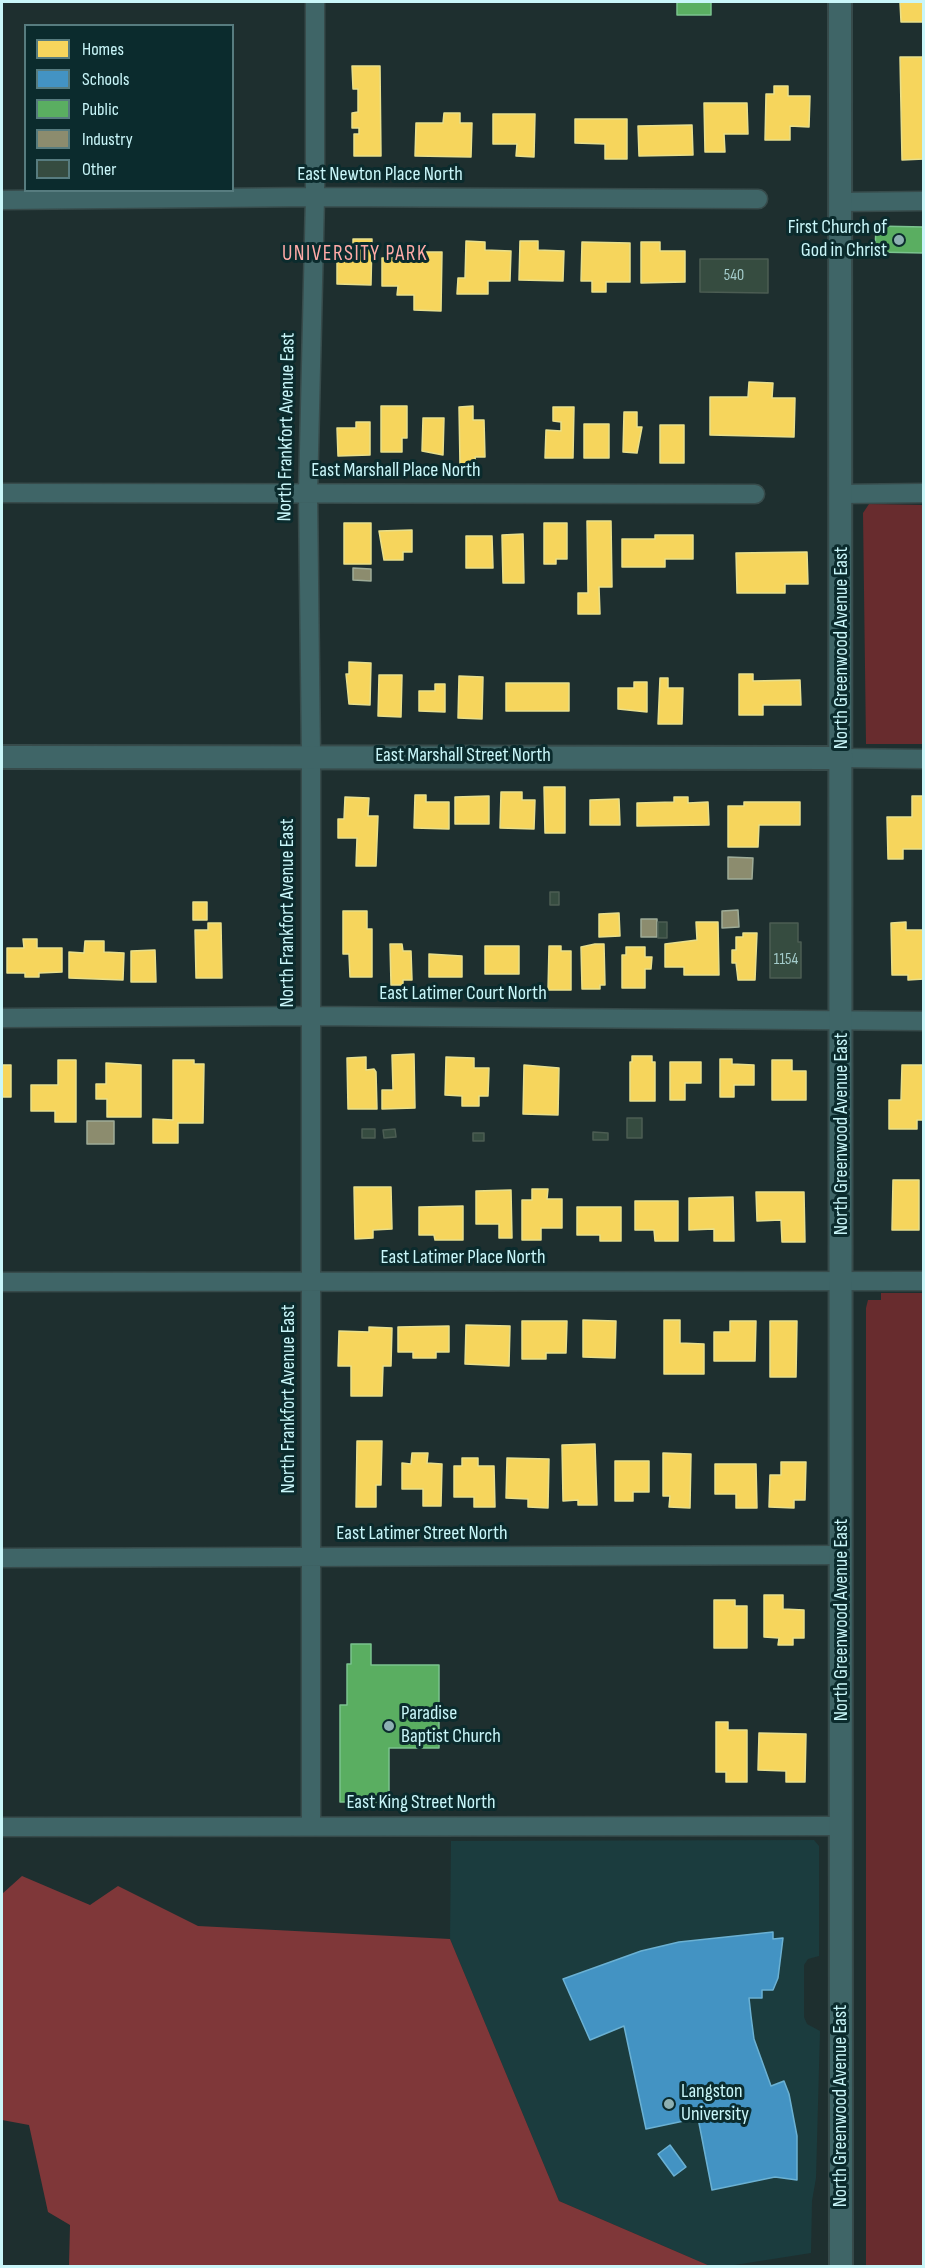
<!DOCTYPE html>
<style>
body{margin:0}
#map{position:relative;width:925px;height:2268px;overflow:hidden;background:#1e2f2f;font-family:"Sofia Sans Condensed",sans-serif}
canvas{display:block}
.frame{position:absolute;inset:0;border:3px solid #c9f6f9;pointer-events:none}
.legend{position:absolute;left:24px;top:24px;width:210px;height:168px;box-sizing:border-box;background:#0b2b2d;border:2px solid #577c7f;margin:0;padding:8px 10px;list-style:none;font-size:18px;color:#c9f6f9}
.legend li{display:flex;align-items:center;gap:12px;height:30px}
.legend b{width:30px;border:2px solid #577c7f}
</style>
<div id="map">
<canvas width="925" height="2268"></canvas>
<div class="frame"></div>
<ul class="legend">
<li><b style="height:16px;background:#f6d55c"></b>Homes</li>
<li><b style="height:16px;background:#4393c3"></b>Schools</li>
<li><b style="height:16px;background:#5aae61"></b>Public</li>
<li><b style="height:16px;background:#8c8c6e"></b>Industry</li>
<li><b style="height:16px;background:#364c40"></b>Other</li>
</ul>
</div>
<script>
const ctx = document.querySelector('canvas').getContext('2d');
ctx.lineJoin = 'round';
function fillPath(path, color) { ctx.fillStyle = color; ctx.fill(path, 'evenodd'); }
function stroke(path, color, width, dash) { ctx.strokeStyle = color; ctx.lineWidth = width; ctx.lineCap = dash ? 'butt' : 'round'; ctx.setLineDash(dash || []); ctx.stroke(path); }
function drawText(font, color, halo, rows, align = 'center') {
  ctx.font = font + ' "Sofia Sans Condensed",sans-serif'; ctx.lineWidth = 6; ctx.setLineDash([]); ctx.textBaseline = 'middle'; ctx.strokeStyle = halo; ctx.fillStyle = color; for (const [text, x, y, turn = 0] of rows) {
    ctx.save(); ctx.translate(x, y); ctx.rotate((+turn || 0) * Math.PI / 180); ctx.textAlign = isNaN(turn) ? turn : align; if (halo) ctx.strokeText(text, 0, 0); ctx.fillText(text, 0, 0); ctx.restore();
  }
}
fillPath(new Path2D(`
 M814,1840L819,1846V1956L808,1959L804,1965V2017L807,2024L820,2031L816,2178L812,2201L811,2253L728,2266H710L559,2201L450,1939L451,1841Z`), '#1b3c3e');
fillPath(new Path2D(`
 M869,504L923,505V744H866L863,513Z
 M881,1293H924L923,2266H866V1308L868,1300H881Z`), '#682c2e');
fillPath(new Path2D(`
 M22,1876L90,1905L118,1886L198,1926L450,1939L559,2201L710,2266H69L70,2225L48,2212L29,2125L2,2120V1894Z`), '#7f3739');
const homes = new Path2D(`
 M900,2H924V22H901Z
 M900,57H924V159L902,160Z
 M352,66H380L381,156H354V134H359V128H352V113L358,112V89H353Z
 M774,86H788V96H810L809,127L790,126V140H765L766,94H774Z
 M704,103H747L748,134H724L725,152H705Z
 M444,113H460V123H472L471,157L415,156L416,123H443Z
 M493,114H535L534,157L516,156L517,144H493Z
 M575,119H627V159H605V144L575,143Z
 M692,125L693,155L639,156L638,126Z
 M353,239H372L371,285L337,284V248H353Z
 M466,241L485,242V250L511,251L510,281H488V294H457L458,278H465Z
 M520,241H538V250L564,251L563,281L519,280Z
 M582,242L630,243V282H606V292H592V281H581Z
 M641,242H660V251H685V282L641,283Z
 M413,252H442L441,311L414,310V295H397L398,286H382V258H413Z
 M749,382L773,383L772,398H795L794,437L710,435V397H748Z
 M381,406H407V438H402V452H381Z
 M473,406V420H484L485,457H475L476,464L460,465L459,407Z
 M553,407H574L573,458H545L546,430L561,431V422L553,421Z
 M624,412H637V427H642L637,453L623,452Z
 M423,418H444L443,455L422,451Z
 M356,422H370V455L338,456L337,428H356Z
 M584,424H609V458H584Z
 M660,425H684V463H660Z
 M587,521H611L612,587H599L600,614H578V593H588Z
 M344,523H371V564H344Z
 M544,523H567V559H556V564H544Z
 M412,530V552H403V560H384L379,531Z
 M523,534L524,583H503L502,535Z
 M655,535H693V559H665V567H622V539H655Z
 M466,536H492L493,568H466Z
 M807,552L808,584H785V593H737L736,553Z
 M349,662L371,663L370,705L349,704L346,674H349Z
 M739,674H753V681L800,680L801,705H763V715H739Z
 M379,675H402L401,717L378,716Z
 M459,676L483,677L482,719L458,718Z
 M660,678H668V688H683L682,724H658Z
 M634,682H647V712L618,709V688H634Z
 M506,683H569V711H506Z
 M435,684H445V712L419,711V691H435Z
 M544,787H565V833H545Z
 M501,792H522V800H535L534,829L500,828Z
 M415,795H426V802H449V829L414,828Z
 M489,796V824H455V797Z
 M912,796H924V849H903V859H888L887,817H912Z
 M345,797L369,798L368,816H378L376,866H356L357,838H338V819H344Z
 M674,797H688V803L708,802L709,825L637,826V803L674,802Z
 M619,799L620,825H590V800Z
 M744,802H800V825H759L758,847H728V806H744Z
 M193,902H207V920H193Z
 M343,911H367V929H372V977H350L349,954H343Z
 M619,913L620,936L599,937V914Z
 M696,922H718L719,975H684V967H665V944L697,940Z
 M906,922V930H924V979L908,980V975H892L891,923Z
 M208,923H221L222,978H196L195,930H208Z
 M743,933H757L755,980H738L736,963H732V950H736V937H743Z
 M23,939H37V948H62V972L39,973V977H25V973H7V948H24Z
 M85,941H104V952L124,953L123,980L69,978V952L84,953Z
 M390,944H402L403,951H411L412,980H403V985H391Z
 M595,944H604L605,985H600V989H582L581,947Z
 M485,946H519V974H485Z
 M549,946H561V951H571V990H548Z
 M626,947H645V957H652L651,969H645V988H622V955H626Z
 M155,950L156,982H131V951Z
 M429,954L462,956V977H429Z
 M414,1054L415,1108L382,1109V1090H393L392,1055Z
 M632,1056H652V1062H655V1101H630V1062H632Z
 M366,1057V1070L374,1069L376,1072L377,1109H348L347,1058Z
 M446,1057L474,1058V1068H489L488,1096H479V1106H462V1096L445,1095Z
 M720,1059H732V1064L754,1065V1085H734V1097H720Z
 M58,1060H76V1122H55V1111H31V1085H58Z
 M173,1060H194V1064H204L203,1123H178V1143H153V1119L173,1120Z
 M772,1060H792V1071H806V1100H772Z
 M670,1062H701V1083H685V1100H670Z
 M106,1063L141,1065V1117H107V1099H96V1084H106Z
 M2,1065H11V1097H2Z
 M524,1065L559,1068L558,1115L523,1114Z
 M902,1065H924V1120H917V1129H889V1100H901Z
 M893,1180H919V1230H892Z
 M354,1187H391L392,1229L373,1230V1238L355,1239Z
 M532,1189H548L547,1199H562V1228H541V1240H522V1200H532Z
 M511,1190L512,1238H499V1224H476V1191Z
 M756,1192H804L805,1242H782L781,1220L757,1221Z
 M733,1197L734,1241H714V1229L689,1230V1198Z
 M635,1201H678V1241H655L654,1230H635Z
 M463,1206V1240H435L434,1235H419V1207Z
 M577,1207H621V1241H600V1235H577Z
 M583,1320L616,1321L615,1358L583,1357Z
 M664,1320H680V1343L704,1344V1374H664Z
 M522,1321H567L566,1353H546V1359H522Z
 M730,1321H756L755,1361H714V1332H730Z
 M770,1321H797L796,1377H770Z
 M466,1325L510,1326L509,1366L465,1364Z
 M449,1326V1352H436V1358H413V1352H398V1327Z
 M369,1327L392,1328L391,1366H383L382,1396H351V1366H338L339,1331L369,1332Z
 M357,1441H382L381,1485H376V1507H356Z
 M595,1444L597,1505H578V1500L563,1501L562,1445Z
 M412,1453H428L427,1463L442,1464L441,1506H423V1489H402V1463L411,1464Z
 M663,1453L691,1454L690,1508L669,1507L670,1496H663Z
 M462,1458H478V1466H494L495,1507H474V1497H454V1466H462Z
 M507,1458L549,1459L548,1508L528,1507V1499L506,1498Z
 M615,1461H649V1492H633V1501H615Z
 M781,1462H806L805,1500H794V1508L769,1507L770,1475H781Z
 M715,1464H756L757,1508H736V1494H715Z
 M764,1595H783V1609L804,1610V1638H793V1645H778L779,1638L764,1637Z
 M714,1600H735V1606H747V1648H714Z
 M716,1722H728V1730H747V1782H726V1772H716Z
 M759,1733L806,1734L805,1782H786V1771L758,1770Z`);
fillPath(homes, '#f6d55c');
stroke(homes, '#e8df8b', 1.5);
const schools = new Path2D(`
 M773,1932V1939L783,1938L778,1978L773,1990H762V1998H749L751,2016L754,2039L771,2086L784,2081L789,2094L797,2136V2180L775,2177L712,2190L698,2118L646,2129L624,2026L590,2040L563,1979L641,1951L679,1942Z
 M670,2145L686,2167L674,2176L658,2154Z`);
fillPath(schools, '#4393c3');
stroke(schools, '#6bb1d3', 1.5);
const public = new Path2D(`
 M677,2H711V15H677Z
 M876,226L924,227V253L875,252Z
 M351,1644H371V1665H439V1748H389V1802H340V1705H347V1664H351Z`);
fillPath(public, '#5aae61');
stroke(public, '#7bc48f', 1.5);
const industry = new Path2D(`
 M353,568L371,569V581L353,580Z
 M728,857L753,858L752,879H728Z
 M738,910L739,927L722,928V911Z
 M641,919H657V937H641Z
 M87,1121H114V1144H87Z`);
fillPath(industry, '#8c8c6e');
stroke(industry, '#9eac98', 1.5);
const building = new Path2D(`
 M700,259H768V293L700,292Z
 M550,892H559V905H550Z
 M658,922H667V938H658Z
 M770,923H798V942H801V978H770Z
 M627,1118H642V1138H627Z
 M362,1129H375V1138H362Z
 M395,1129L396,1137L384,1138L383,1130Z
 M593,1132L608,1133V1140H593Z
 M473,1133H484V1141H473Z`);
fillPath(building, '#364c40');
stroke(building, '#4c5d53', 1.5);
const minor = new Path2D(`
 M2,200L315,197L758,199
 M841,202L924,201
 M2,493L755,494
 M841,494L924,493
 M842,758L924,759
 M2,1018L311,1016L924,1021
 M2,1282L924,1281
 M2,1558L842,1555
 M311,1825V756L308,493L315,197V2
 M2,1827L841,1826`);
const tertiary = new Path2D(`
 M840,2L841,2266
 M2,757L842,758`);
stroke(minor, '#374b4b', 21);
stroke(tertiary, '#374b4b', 26);
stroke(minor, '#3f6567', 18);
stroke(tertiary, '#3f6567', 22);
for (const [x, y, r, color] of [
 [899,240,6,"#8db0b2"],
 [389,1726,6,"#8db0b2"],
 [669,2104,6,"#8db0b2"]
]) { const dot = new Path2D(); dot.arc(x, y, r, 0, 2 * Math.PI); ctx.fillStyle = color; ctx.fill(dot); stroke(dot, '#0b2b2d', 2); }
drawText('16px', '#a4cccb', null, [
 ["540",734,276],
 ["1154",786,960]
]);
drawText('20px', '#c9f6f9', '#0b2b2d', [
 ["East Newton Place North",380,175],
 ["North Frankfort Avenue East",287,427,-89],
 ["East Marshall Place North",396,471],
 ["North Greenwood Avenue East",842,648,-90],
 ["East Marshall Street North",463,756],
 ["North Frankfort Avenue East",288,913,-90],
 ["East Latimer Court North",463,994],
 ["North Greenwood Avenue East",842,1134,-90],
 ["East Latimer Place North",463,1258],
 ["North Frankfort Avenue East",289,1399,-90],
 ["East Latimer Street North",422,1534],
 ["North Greenwood Avenue East",842,1620,-90],
 ["East King Street North",421,1803],
 ["North Greenwood Avenue East",841,2106,-90]
]);
drawText('20px', '#c9f6f9', '#0b2b2d', [
 ["First Church of",887,228,"right"],
 ["God in Christ",887,251,"right"],
 ["Paradise",401,1714],
 ["Baptist Church",401,1737],
 ["Langston",681,2092],
 ["University",681,2115]
], 'left');
ctx.letterSpacing = '1.5px';
drawText('21px', '#ffaba8', '#0b2b2d', [
 ["UNIVERSITY PARK",355,255]
]);
ctx.letterSpacing = '0px';
</script>
